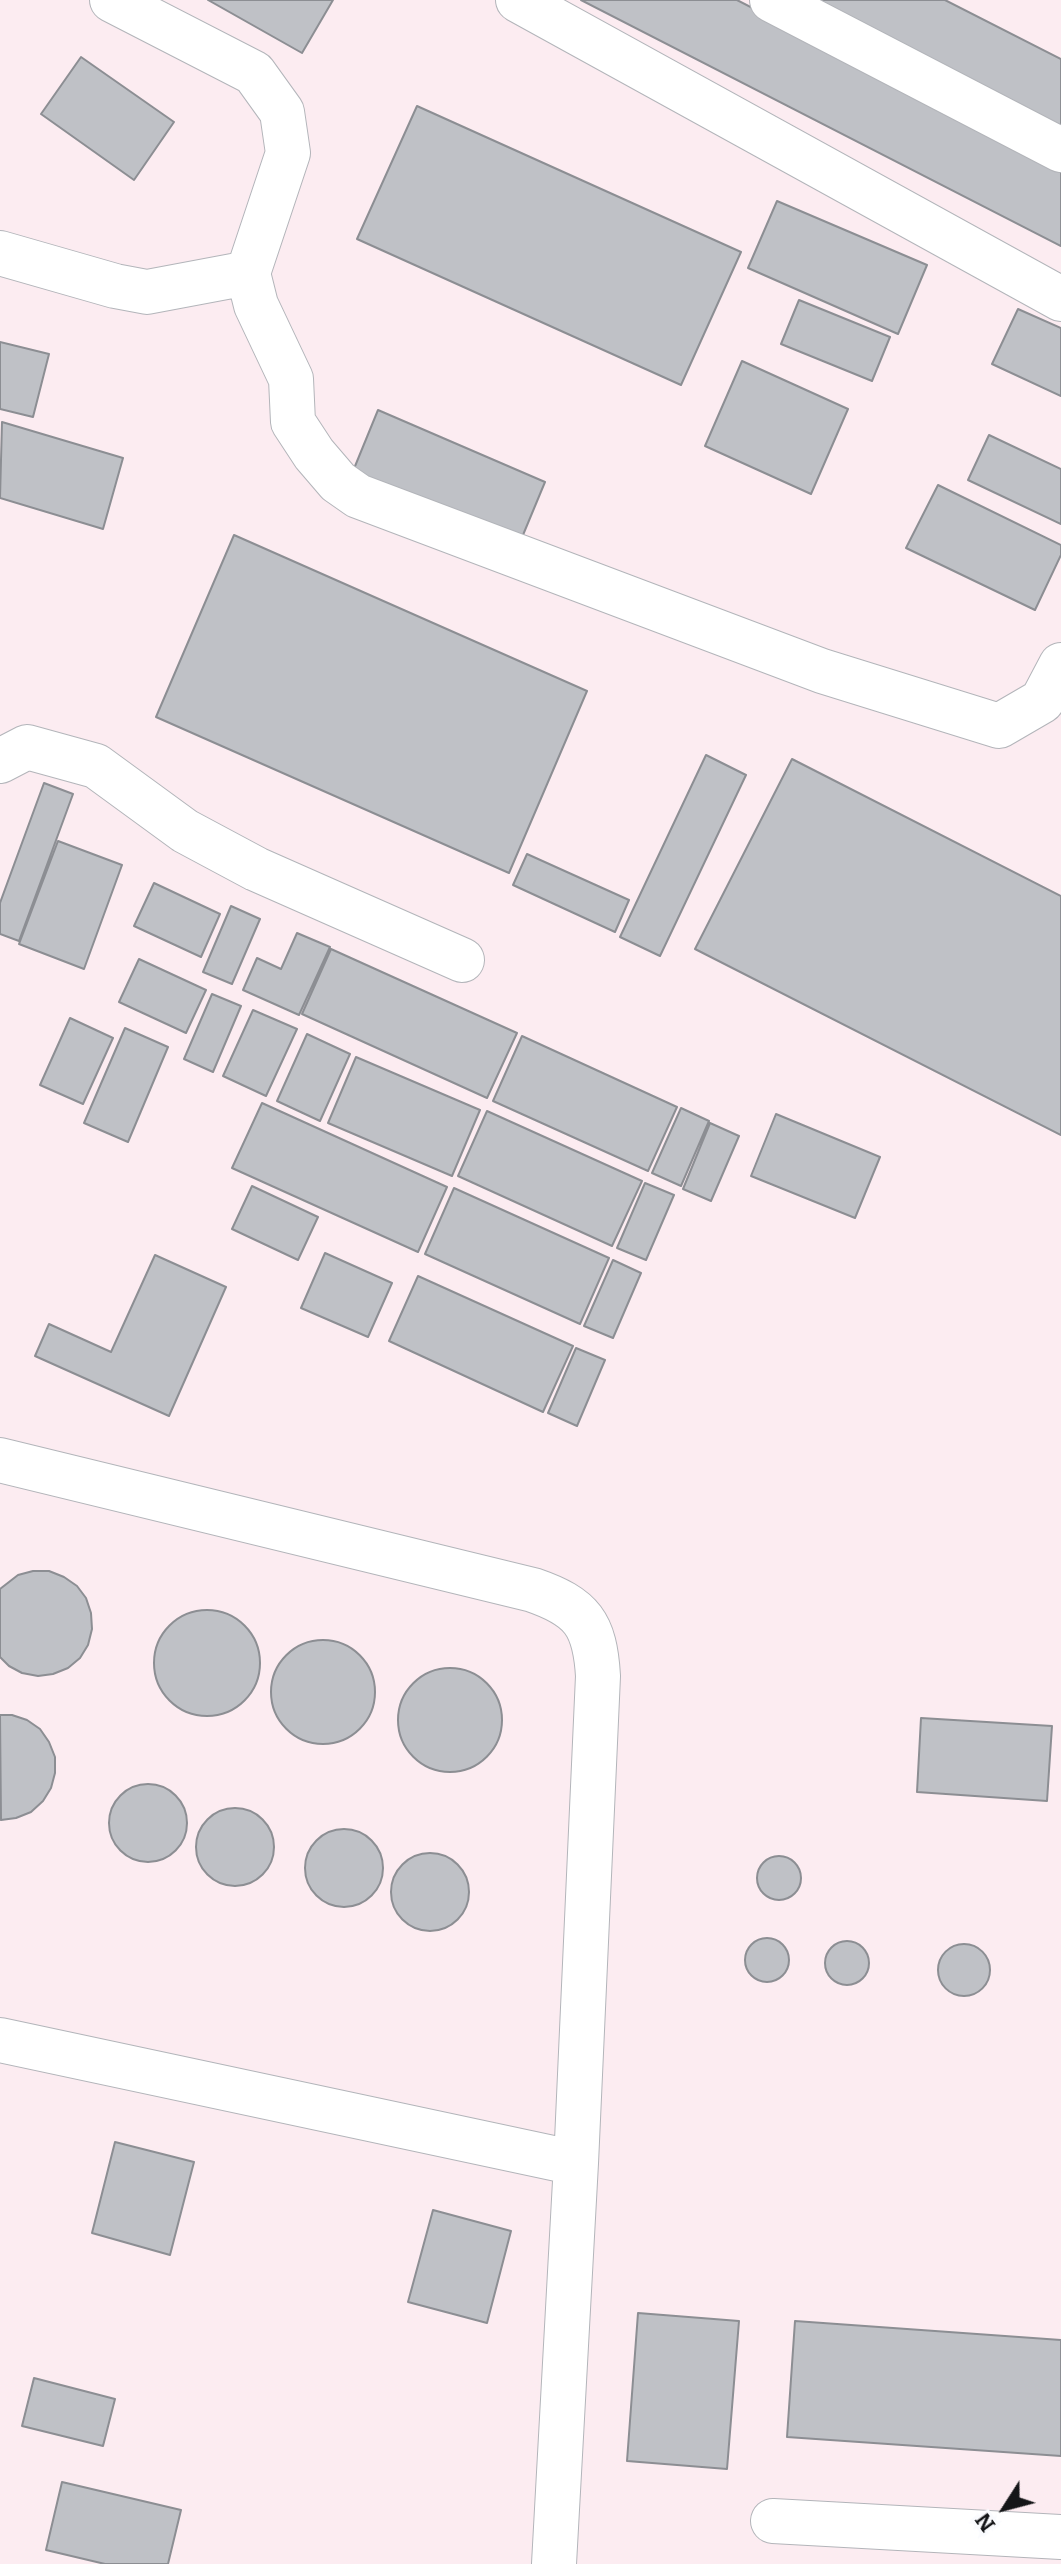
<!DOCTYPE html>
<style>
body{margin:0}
#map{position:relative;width:1061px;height:2564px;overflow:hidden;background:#fafbfe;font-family:Bitter,serif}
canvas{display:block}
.north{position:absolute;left:965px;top:2468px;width:80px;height:80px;-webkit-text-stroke:6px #fafbfe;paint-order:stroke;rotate:234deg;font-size:22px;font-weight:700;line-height:32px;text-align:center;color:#151618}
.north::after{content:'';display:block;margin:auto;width:28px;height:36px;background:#151618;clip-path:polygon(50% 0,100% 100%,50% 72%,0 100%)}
</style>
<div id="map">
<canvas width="1061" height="2564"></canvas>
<div class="north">N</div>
</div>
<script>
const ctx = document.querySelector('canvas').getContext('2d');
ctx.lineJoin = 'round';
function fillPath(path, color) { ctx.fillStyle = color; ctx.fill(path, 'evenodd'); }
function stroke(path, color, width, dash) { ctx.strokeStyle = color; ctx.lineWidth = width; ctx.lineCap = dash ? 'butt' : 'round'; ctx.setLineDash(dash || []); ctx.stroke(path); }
fillPath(new Path2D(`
 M0,0H1061V2564H0Z`), '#fcecf1');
const building = new Path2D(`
 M208,0H333L302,53Z
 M581,0H737L1061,166V246Z
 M812,0H945L1061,59V128Z
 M81,57L174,122L134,180L41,114Z
 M417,106L741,252L681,385L357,239Z
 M777,201L927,265L898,334L748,268Z
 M799,300L890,337L872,381L781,344Z
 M1018,309L1061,328V396L992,364Z
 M0,342L49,354L33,417L0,409Z
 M742,361L848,409L811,494L705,446Z
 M378,410L545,482L518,547L351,476Z
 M2,422L123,458L103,529L0,498Z
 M989,435L1061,469V524L968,480Z
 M938,485L1061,545V555L1035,610L906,548Z
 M234,535L587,691L509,873L156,717Z
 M706,755L746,775L660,956L620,937Z
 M792,759L1061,896V1135L695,949Z
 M44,783L73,794L19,941L0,934V903Z
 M58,841L122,865L84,969L19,944Z
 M527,854L629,900L615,932L513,885Z
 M154,883L220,914L201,957L134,926Z
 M231,906L260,919L232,984L203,972Z
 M297,933L330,947L299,1015L243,990L257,958L281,969Z
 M331,949L517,1033L487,1098L302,1014Z
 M139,959L206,990L186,1033L119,1002Z
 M212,994L241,1006L213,1072L184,1059Z
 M253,1010L297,1029L266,1096L223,1076Z
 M70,1018L113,1038L83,1104L40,1085Z
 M125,1028L168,1047L128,1142L84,1123Z
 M307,1034L350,1054L320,1121L277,1101Z
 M522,1036L677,1107L648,1171L493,1101Z
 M356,1057L480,1110L452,1176L328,1123Z
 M262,1103L447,1187L418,1252L232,1168Z
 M681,1108L709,1121L681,1186L652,1173Z
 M487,1111L642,1181L612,1246L458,1176Z
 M776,1114L880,1157L855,1218L751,1176Z
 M710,1123L739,1136L711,1201L683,1189Z
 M645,1183L674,1195L646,1260L617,1248Z
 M252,1186L318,1217L298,1260L232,1229Z
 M454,1188L609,1258L580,1324L425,1254Z
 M325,1253L392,1283L368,1337L301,1308Z
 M155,1255L226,1287L169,1416L35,1356L49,1324L111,1352Z
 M613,1260L641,1273L613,1338L584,1326Z
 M418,1276L573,1346L543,1412L389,1341Z
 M576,1348L605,1360L577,1426L548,1413Z
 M33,1571H49L64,1577L77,1586L86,1598L91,1613L92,1629L88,1645L80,1658L68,1668L53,1674L38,1676L22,1673L9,1666L0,1657V1589L18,1575Z
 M154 1663a53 53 0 1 1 106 0a53 53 0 1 1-106 0Z
 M271 1692a52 52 0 1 1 104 0a52 52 0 1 1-104 0Z
 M398 1720a52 52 0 1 1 104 0a52 52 0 1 1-104 0Z
 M0,1715H12L27,1720L40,1729L49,1742L55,1757V1773L51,1788L43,1801L31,1812L16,1818L1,1820Z
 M921,1718L1052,1726L1047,1801L917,1792Z
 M109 1823a39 39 0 1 1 78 0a39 39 0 1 1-78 0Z
 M196 1847a39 39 0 1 1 78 0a39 39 0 1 1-78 0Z
 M305 1868a39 39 0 1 1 78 0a39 39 0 1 1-78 0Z
 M391 1892a39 39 0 1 1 78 0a39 39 0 1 1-78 0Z
 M757 1878a22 22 0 1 1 44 0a22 22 0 1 1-44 0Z
 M745 1960a22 22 0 1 1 44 0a22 22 0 1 1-44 0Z
 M825 1963a22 22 0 1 1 44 0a22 22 0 1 1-44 0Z
 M938 1970a26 26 0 1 1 52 0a26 26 0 1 1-52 0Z
 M115,2142L194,2162L170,2255L92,2233Z
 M433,2210L511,2231L487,2323L408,2302Z
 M638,2313L739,2321L727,2469L627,2461Z
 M795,2321L1061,2340V2456L787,2437Z
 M34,2378L115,2399L103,2446L22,2426Z
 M62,2482L181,2510L168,2564H105L46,2550Z`);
fillPath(building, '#bfc1c6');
stroke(building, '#8c8e93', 2);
const minor = new Path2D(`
 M112,0L254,73L282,112L288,153L248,273L256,305L291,379L293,422L314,454L338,482L358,496L822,671L999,726L1042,701L1061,665
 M518,0L1061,299
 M772,0L1061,150
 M0,253L115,286L147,292L248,273
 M0,761L27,747L96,766L185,831L256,869L462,960
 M0,1460L533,1590C582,1607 595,1624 598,1676L576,2163L554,2564
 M0,2040L576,2163
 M773,2521L1061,2537`);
stroke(minor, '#b3b5ba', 46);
stroke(minor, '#fff', 44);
</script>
